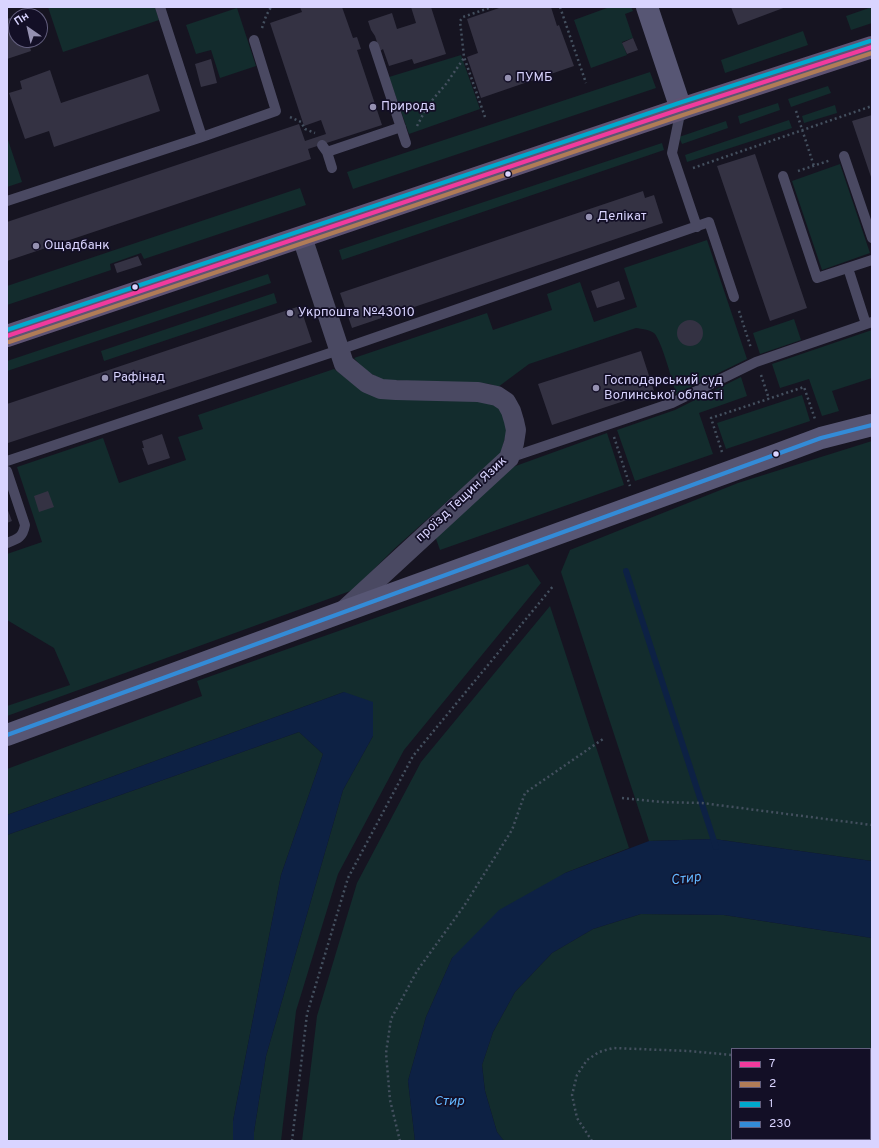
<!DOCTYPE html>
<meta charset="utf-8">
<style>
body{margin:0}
#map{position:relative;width:879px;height:1148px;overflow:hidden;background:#161421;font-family:Overpass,sans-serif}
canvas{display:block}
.frame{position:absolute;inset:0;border:8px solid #d9d4ff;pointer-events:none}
.legend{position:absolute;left:731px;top:1048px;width:140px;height:92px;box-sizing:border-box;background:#130f26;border:1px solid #625e7d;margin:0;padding:5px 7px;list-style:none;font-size:12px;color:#d9d4ff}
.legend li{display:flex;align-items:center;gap:8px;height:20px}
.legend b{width:20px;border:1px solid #625e7d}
.north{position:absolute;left:8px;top:8px;width:40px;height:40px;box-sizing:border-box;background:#130f26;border:1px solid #625e7d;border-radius:50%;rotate:326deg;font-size:11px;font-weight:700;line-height:16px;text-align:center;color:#d9d4ff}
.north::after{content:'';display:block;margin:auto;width:14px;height:18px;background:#9591b1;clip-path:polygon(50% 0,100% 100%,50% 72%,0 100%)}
</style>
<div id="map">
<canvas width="879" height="1148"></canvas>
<div class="frame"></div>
<ul class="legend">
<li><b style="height:5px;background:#f13a9d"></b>7</li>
<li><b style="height:5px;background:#b07c57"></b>2</li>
<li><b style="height:5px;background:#00a9ce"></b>1</li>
<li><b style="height:5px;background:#338bd7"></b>230</li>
</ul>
<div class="north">Пн</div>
</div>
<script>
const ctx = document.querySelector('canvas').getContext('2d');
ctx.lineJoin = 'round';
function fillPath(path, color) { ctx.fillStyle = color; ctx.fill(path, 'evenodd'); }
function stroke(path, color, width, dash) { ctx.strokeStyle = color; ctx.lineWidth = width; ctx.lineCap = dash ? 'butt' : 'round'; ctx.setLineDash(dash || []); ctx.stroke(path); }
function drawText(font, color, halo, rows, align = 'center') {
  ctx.font = font + ' Overpass,sans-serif'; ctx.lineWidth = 3.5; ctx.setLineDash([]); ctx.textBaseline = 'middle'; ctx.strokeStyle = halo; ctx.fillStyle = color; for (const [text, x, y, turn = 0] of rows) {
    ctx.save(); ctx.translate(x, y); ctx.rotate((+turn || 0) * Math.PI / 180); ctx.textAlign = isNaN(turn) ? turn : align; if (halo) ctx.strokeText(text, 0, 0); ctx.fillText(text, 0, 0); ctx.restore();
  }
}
fillPath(new Path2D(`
 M48,7H155L159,20L63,52Z
 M607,7H631L633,11L625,14L633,38L622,42L627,55L591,68L574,20L607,8Z
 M872,7V23L851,30L846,16Z
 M237,8L256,66L220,78L211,50L196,54L186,25Z
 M803,31L808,45L725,73L721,60Z
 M461,55L480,109L409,134L389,77Z
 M650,72L656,88L353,189L347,172Z
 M828,86L831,93L791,107L788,99Z
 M778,103L780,110L740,124L738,116Z
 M835,105L837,113L804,123L802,116Z
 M789,120L792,128L687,162L685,155Z
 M726,121L728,128L682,144L679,137Z
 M7,137L22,182L7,187Z
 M662,143L664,150L342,260L339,250Z
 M840,164L870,253L822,270L792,181Z
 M300,188L306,205L144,259L141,253L110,264L111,270L7,305V286Z
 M707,240L747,359L676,394C673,383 661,339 654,333C648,329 642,329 636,328L529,364L498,387L490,384L479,383L383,380C370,374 363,369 354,358L487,313L493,330L552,310L547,294L580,282L594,322L637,307L624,268Z
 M268,274L271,283L7,371V361Z
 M274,293L277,303L104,361L101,351Z
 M794,319L801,340L760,354L753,333Z
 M872,330V378L832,391L839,411L822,416L809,379L780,388L772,364Z
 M334,369L362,390L478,401L493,404L499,408L503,415L507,430L501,453L394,549L353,590L7,716V706L70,685L54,648L7,620V554L42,542L17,467L103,438L119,483L186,460L178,437L203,429L198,415Z
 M741,377L747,396L699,413L713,454L635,481L617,430L675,410Z
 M802,395L810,421L726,449L717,423Z
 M607,433L624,485L440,550L435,536L510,468Z
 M872,441V861L714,839L649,841L561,572L570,550L738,483Z
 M528,564L541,583L404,750L338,874L296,1011L281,1141H254V1132L266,1056L343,790L373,736L344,692L7,815V769L202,696L197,681Z
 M550,606L629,848L565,873L452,958L426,1017L408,1081L415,1141H302L317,1016L357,883L421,762Z
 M299,732L323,754L281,875L233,1121V1141H7V835Z
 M641,914L724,915L872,938V1141H504L497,1132L485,1091L482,1065L493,1032L515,992L552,953L593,929ZM732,1049H870V1139H732Z`), '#132c2d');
fillPath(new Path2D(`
 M344,692L373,702V736L343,790L266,1056L254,1132V1141H233V1121L281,875L323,754L299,732L7,835V815Z
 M714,839L872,861V938L724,915L641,914L593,929L552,953L515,992L493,1032L482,1065L485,1091L497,1132L504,1141H415L408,1081L426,1017L452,958L499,910L565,873L649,841Z`), '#0d2144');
stroke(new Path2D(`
 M626,571L716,847`), '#0d2144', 6);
fillPath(new Path2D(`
 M300,7H342L353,38L357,37L361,49L357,50L382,125L308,149L311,159L7,261V222L299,124L305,141L326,134L321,120L304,126L270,23L302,12Z
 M411,7H431L446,54L414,64L412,59L389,66L383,49L380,51L375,36L371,30L368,21L392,13L397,29L416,23Z
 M502,7H551L557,26L559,25L574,66L481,98L467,57L478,53L467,19Z
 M731,7H786L738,25Z
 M16,16V40H36L38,45L30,47L31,51L7,59V19Z
 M633,38L638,50L627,54L622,43Z
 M211,59L217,83L201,87L195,64Z
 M50,70L61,103L148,74L160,111L54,147L49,131L25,139L9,93L22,89L20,81Z
 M872,115V180L852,121Z
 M755,154L807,308L770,321L717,166Z
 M643,191L645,198L654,195L663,223L352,328L340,293Z
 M138,256L142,265L117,273L114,264Z
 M619,281L625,299L597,308L591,291Z
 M300,306L312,342L8,443L7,439V404Z
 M677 333a13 13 0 1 1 26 0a13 13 0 1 1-26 0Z
 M641,351L654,391L552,425L538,384Z
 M162,434L170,458L148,465L142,448H144L142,441Z
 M48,491L54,507L39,512L34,496Z
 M7,508L12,521L7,523Z`), '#343243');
stroke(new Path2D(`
 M560,7L586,83
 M262,28L266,16L271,7
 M796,111L814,166
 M290,117L301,122L305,129L315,133
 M485,117L464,57L460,21L463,17L492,7
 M417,126L428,105L446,84L464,58
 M693,168L872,106
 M798,171L831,160
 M739,311L751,348
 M761,375L769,399
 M614,437L630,486
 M722,452L711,418L804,387L815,419
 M622,798L661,802L702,803L872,825
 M870,1059H872
 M292,1141L307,1014L348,878L413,756L554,585
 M400,1141L390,1100L386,1053L391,1019L417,971L464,906L512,830L525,793L603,739
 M592,1141L577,1118L572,1095L577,1075L587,1060L599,1052L613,1048L689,1051L732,1055`), '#44505f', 2.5, [2, 3]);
stroke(new Path2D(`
 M160,7L202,137
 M374,46L406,143
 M681,109L672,153L697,227
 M322,145L327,152L332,168
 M327,152L401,127
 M844,156L872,238
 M783,176L817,278L872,260
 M7,201L202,137L276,111L254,40
 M848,268L866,324
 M509,458L672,403L756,362L872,322
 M7,461L339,350L709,222L734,297
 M7,471L25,525C23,537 18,539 7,543`), '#4a4962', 10);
stroke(new Path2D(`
 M302,237L344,364L367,383L381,389L396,390L478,392L497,396L506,402L511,411L514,421L516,430L514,443L509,458L342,612`), '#4a4962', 20);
stroke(new Path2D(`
 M647,7L681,109
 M7,735L342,612L778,454L821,438L872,425`), '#575674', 22);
stroke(new Path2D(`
 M7,336L681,109L872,47`), '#5e5373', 22);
stroke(new Path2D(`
 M7,336L681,109L872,47`), '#f13a9d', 4);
stroke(new Path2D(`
 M9,342L683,115L872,53`), '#b07c57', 4);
stroke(new Path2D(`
 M7,330L679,103L870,41`), '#00a9ce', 4);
stroke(new Path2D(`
 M7,735L821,438L872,425`), '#338bd7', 4);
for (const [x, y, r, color] of [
 [508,78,4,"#9591b1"],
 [373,107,4,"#9591b1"],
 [508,174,3.5,"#d9d4ff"],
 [589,217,4,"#9591b1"],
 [36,246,4,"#9591b1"],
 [135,287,3.5,"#d9d4ff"],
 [290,313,4,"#9591b1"],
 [105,378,4,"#9591b1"],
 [596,388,4,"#9591b1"],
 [776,454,3.5,"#d9d4ff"]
]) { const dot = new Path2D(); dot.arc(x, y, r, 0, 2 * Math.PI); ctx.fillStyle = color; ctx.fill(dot); stroke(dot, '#130f26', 1.5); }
drawText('13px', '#d9d4ff', '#130f26', [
 ["ПУМБ",516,78],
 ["Природа",381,107],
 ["Делікат",597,217],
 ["Ощадбанк",44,246],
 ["Укрпошта №43010",298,313],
 ["Рафінад",113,378],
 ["Господарський суд",604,381],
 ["Волинської області",604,396]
], 'left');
drawText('13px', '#d9d4ff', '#130f26', [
 ["проїзд Тещин Язик",462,500,-43]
]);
drawText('italic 14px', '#62b6ff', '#130f26', [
 ["Стир",686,880,-7],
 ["Стир",449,1102]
]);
</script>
